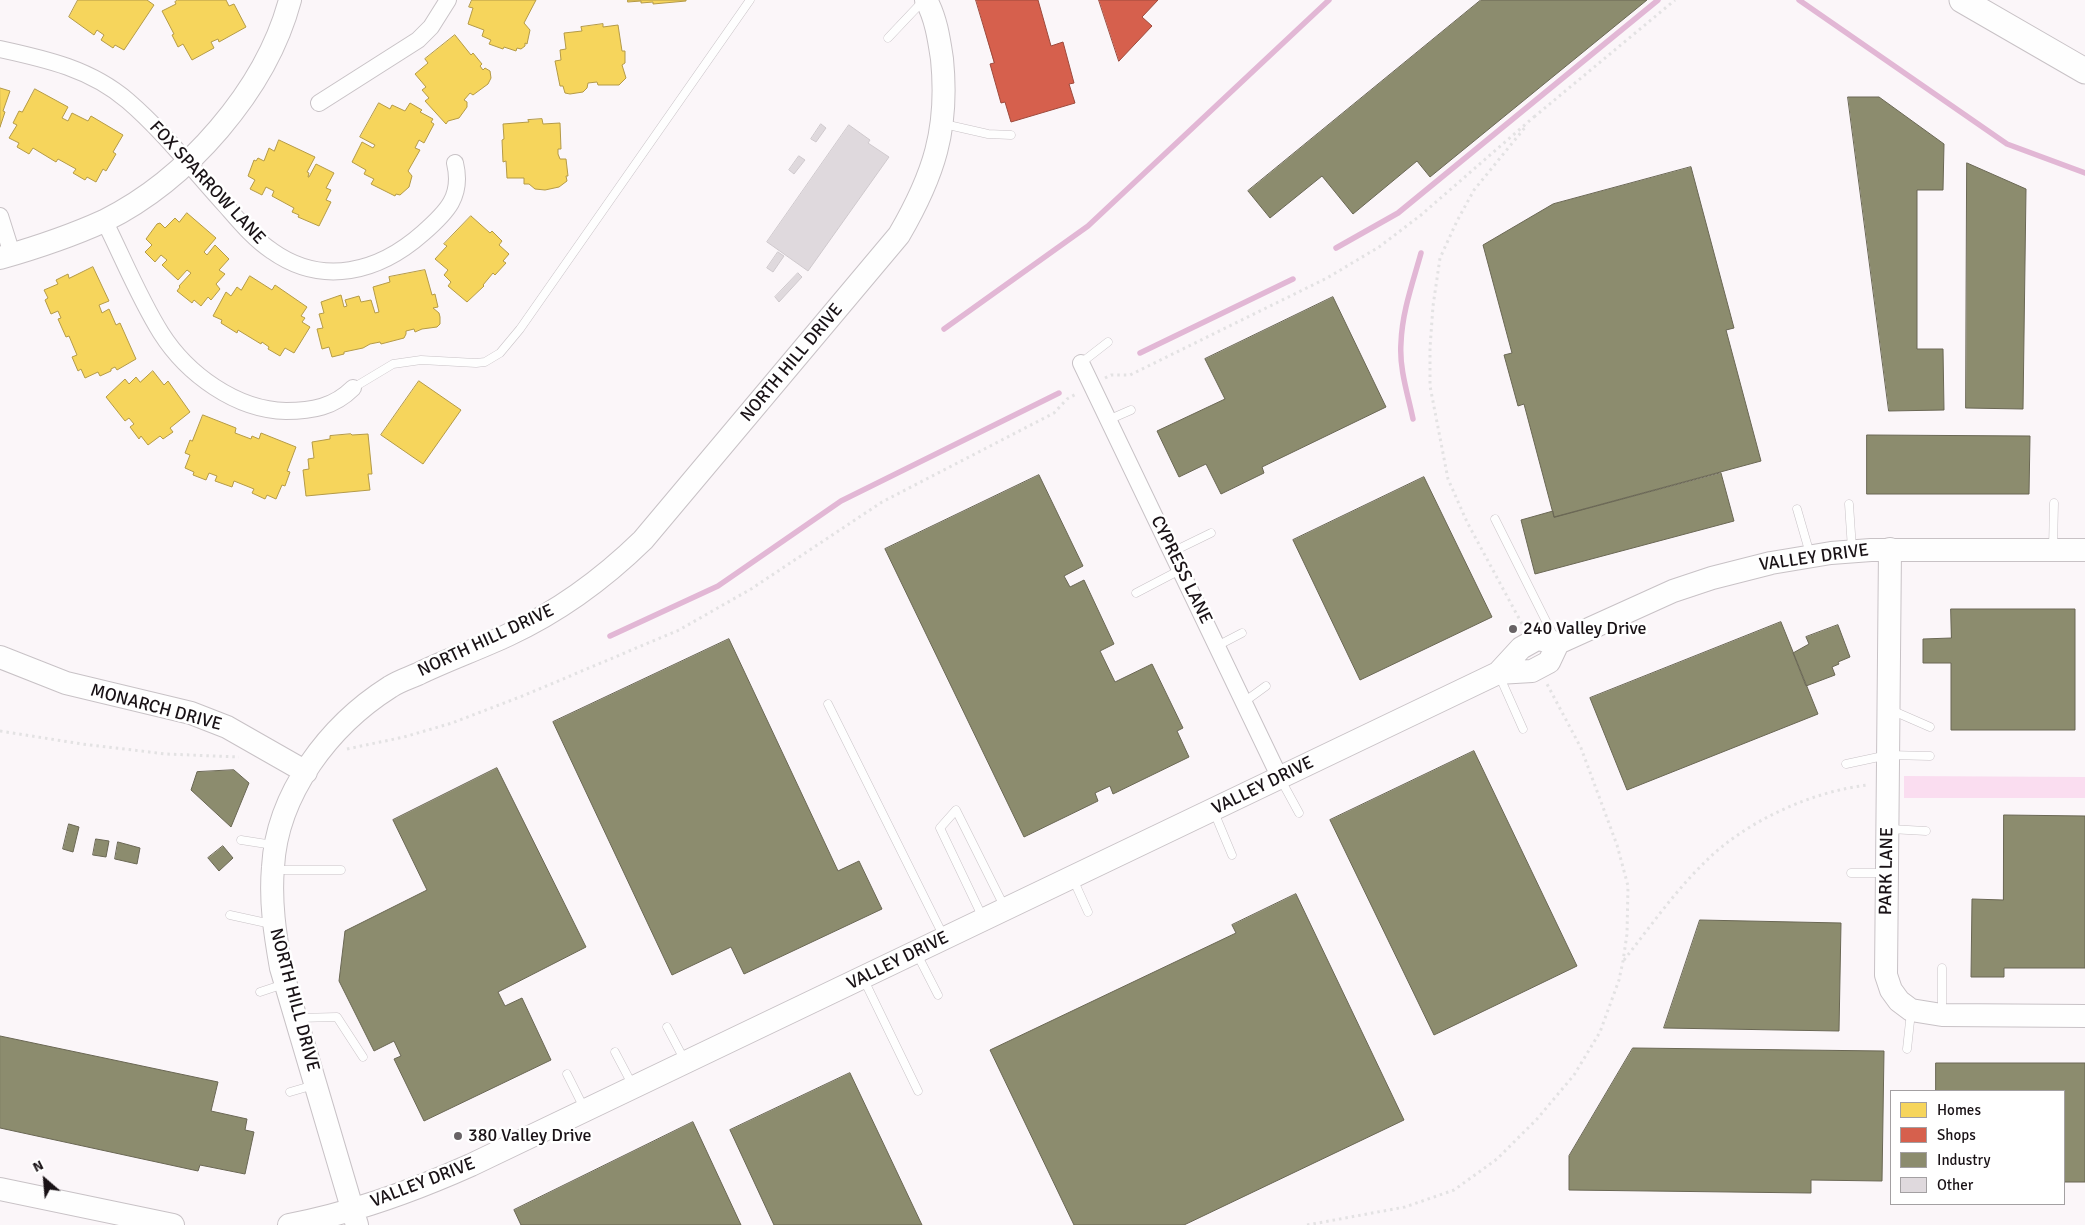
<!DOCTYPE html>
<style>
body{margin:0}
#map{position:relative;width:2085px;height:1225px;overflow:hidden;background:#fbf6f9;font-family:Signika,sans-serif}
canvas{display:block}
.legend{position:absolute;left:1890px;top:1090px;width:175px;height:115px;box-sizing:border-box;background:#fff;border:1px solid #a3a0a2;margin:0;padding:6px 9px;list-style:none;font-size:15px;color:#191216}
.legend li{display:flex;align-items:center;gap:10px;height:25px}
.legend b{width:25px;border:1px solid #a3a0a2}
.north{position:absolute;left:20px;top:1155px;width:50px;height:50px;-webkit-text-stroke:4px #fff;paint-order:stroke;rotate:333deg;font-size:14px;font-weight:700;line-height:20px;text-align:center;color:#191216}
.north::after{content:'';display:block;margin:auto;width:18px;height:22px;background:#191216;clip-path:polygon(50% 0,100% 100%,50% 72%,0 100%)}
</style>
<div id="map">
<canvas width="2085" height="1225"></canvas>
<ul class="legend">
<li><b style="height:14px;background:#f6d55c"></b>Homes</li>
<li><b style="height:14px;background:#d6604d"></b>Shops</li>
<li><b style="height:14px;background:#8c8c6e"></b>Industry</li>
<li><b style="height:14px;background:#dfd9dd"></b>Other</li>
</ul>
<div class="north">N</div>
</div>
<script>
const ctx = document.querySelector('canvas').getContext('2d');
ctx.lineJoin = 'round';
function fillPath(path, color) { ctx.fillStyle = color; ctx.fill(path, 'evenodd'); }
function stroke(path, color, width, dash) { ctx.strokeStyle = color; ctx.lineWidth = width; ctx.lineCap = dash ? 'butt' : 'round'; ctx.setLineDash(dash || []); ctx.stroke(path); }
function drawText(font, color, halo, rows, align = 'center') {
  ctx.font = font + ' Signika,sans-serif'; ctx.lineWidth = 5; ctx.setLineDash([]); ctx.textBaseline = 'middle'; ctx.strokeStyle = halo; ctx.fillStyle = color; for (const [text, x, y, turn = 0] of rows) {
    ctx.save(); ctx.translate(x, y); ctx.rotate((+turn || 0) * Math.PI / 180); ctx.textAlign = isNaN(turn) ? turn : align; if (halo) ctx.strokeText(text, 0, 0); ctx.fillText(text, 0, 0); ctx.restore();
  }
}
fillPath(new Path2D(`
 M1904,776L2085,777V798H1904Z`), '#faddf0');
const homes = new Path2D(`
 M78,0H147L154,5L124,50L115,45L113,48L101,40L104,35L97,30L94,35L69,17Z
 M178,0H226L229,6L234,4L246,27L219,42L218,39L211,42L214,48L192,60L183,44L178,47L172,35L174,34L162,11L176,4L175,2Z
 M472,0H536L524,23L530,30L527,44L525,43V46L521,49L517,48L516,51L504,47L503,49L489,44L491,40L482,36L484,30L468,24L473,8L469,7Z
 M628,0H686V1L653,4V2L641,3V1L628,2Z
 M603,24V27L618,25L622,51H625V63L622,65L626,78L619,85H598L597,82L588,83L587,88L583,92L570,94L565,93L563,86H560L555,61L561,60L560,50L566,49L564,33L582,31L581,27Z
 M455,35L471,55L473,53L482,64L480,66L483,70L485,68L490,71L491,78L488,84L473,95L470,93L464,100L467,102V107L459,118L448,121L446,124L425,101L429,98L422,90L426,87L415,74L428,63L425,59Z
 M0,88L10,91L3,111L5,112L0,127Z
 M35,89L68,107L62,118L68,121L72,113L88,121L91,116L123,135L113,152L116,154L106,171L103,169L96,182L87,177L85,180L73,173L76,169L58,159L56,162L33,148L29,154L17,147L19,143L9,138L17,125L13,123L19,111L22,112Z
 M379,103L390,109L392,105L405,111L410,103L422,110L420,112L433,119L431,122L434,124L424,143L419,140L415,148L420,150L408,171L412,176L409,187L400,195L396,194L395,196L371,184L374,179L364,174L366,170L352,162L362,142L373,148L375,145L360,137Z
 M542,119L543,124L560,123L561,149H558V154L560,159H566L568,176H566L567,181L559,187L545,190L535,189L529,184H524V178H507L506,161L503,162L502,140L504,139L503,124L529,122L528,120Z
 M279,140L315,157L307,172L309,173L308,177H309L316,164L334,173L326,188L331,190L326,200L331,202L319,226L298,217L299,215L292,212L294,208L272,196L274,191L266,187L262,195L250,189L255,180L248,176L254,160L256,161L258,158L264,161L269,148L274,151Z
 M187,213L216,238L204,252L207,255L215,245L229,259L219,270L225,274L216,284L220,289L211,300L208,297L201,306L194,300L192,303L177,291L180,287L179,286L191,273L187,270L178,280L162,265L167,260L161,255L155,262L145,252L152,245L146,239L157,224L160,223L165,228L175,218L179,222Z
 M471,216L490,233L492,231L502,241L499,245L509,254L503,261L506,263L495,275L493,273L483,285L484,286L467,302L448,286L451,282L444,275L448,270L435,259L447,246L444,244Z
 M93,267L109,301L99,305L102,313L109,309L116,325L120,323L136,359L117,370L115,367L111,369V371L100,376L98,372L85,378L81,369L78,371L72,357L77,355L69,336L66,337L58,319L61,318L58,311L51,314L45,300L48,298L44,290L58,284L56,280L68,274L69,278Z
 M425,270L432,295L435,294L438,307L433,308L439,313L440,317V324L437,327L422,329L415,332L414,329L406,331V334L404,338L381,344L380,342L370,344L363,348L344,352V354L332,357L329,347L322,349L317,329L323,328L319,314L324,313L321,302L341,295L344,307L347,306L345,300L359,296L361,302L371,300L375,313L379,312L373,287L390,282L389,277Z
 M250,276L272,290L275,285L307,307L301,316L305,318L302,322L310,327L294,353L285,348L280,356L268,349L269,347L262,342L261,344L238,330L237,333L221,323L222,320L213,316L226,292L231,296L237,287L241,290Z
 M153,371L164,385L168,381L190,412L170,428L173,432L163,439L160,436L148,445L141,436L139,439L130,427L134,424L129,418L125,421L106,397L125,379L129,384L136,377L140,382Z
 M419,381L461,410L423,464L381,435Z
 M203,415L236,428L235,433L251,439L252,436L259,439L261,433L296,447L287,471L290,472L285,486L282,485L276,499L267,495L265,499L252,493L254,489L234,481L232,487L215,481L217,476L209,473L206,480L193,475L194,472L185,468L190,455L185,453L190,440L192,441Z
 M351,434L352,435L368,434L372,474H368L370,490L306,496L303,470L309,469L308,459L314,458L312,442L330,439V436Z`);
fillPath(homes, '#f6d55c');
stroke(homes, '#b49a47', 1);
const shops = new Path2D(`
 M976,0H1038L1051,46L1063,42L1074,83L1069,84L1075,103L1011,122L1005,102L1001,103L990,64L994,63Z
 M1099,0H1158L1142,17L1152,26L1119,61Z`);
fillPath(shops, '#d6604d');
stroke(shops, '#9d493c', 1);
const industry = new Path2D(`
 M1481,0H1647L1430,177L1417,161L1353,214L1322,176L1270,218L1248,191Z
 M1848,97H1879L1944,144L1943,190H1917V349H1943L1944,410L1889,411Z
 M1967,163L2026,189L2023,409L1966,408Z
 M1691,167L1734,328L1726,330L1761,461L1554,517L1524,404L1518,406L1504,355L1512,353L1483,245L1553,204Z
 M1333,297L1386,407L1262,467L1264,473L1221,494L1206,464L1179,477L1157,431L1225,399L1205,359Z
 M1867,435L2030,436L2029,494H1867Z
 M1721,473L1734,521L1535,574L1521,520L1553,511L1554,517Z
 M1039,475L1083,566L1064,576L1070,587L1084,580L1114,644L1100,651L1115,682L1152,664L1183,728L1177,731L1189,757L1113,794L1110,786L1095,793L1098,801L1024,837L885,549Z
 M1424,477L1492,617L1360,680L1293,540Z
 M1951,609H2075V730H1951V663H1923V639L1951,638Z
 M1781,622L1818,714L1627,790L1590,698Z
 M1838,625L1850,657L1838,662L1839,664L1832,667L1835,675L1806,686L1793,653L1809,644L1806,637Z
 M729,639L838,871L859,861L882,909L744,974L731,947L672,975L553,722Z
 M1474,751L1577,966L1434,1035L1330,820Z
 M497,768L586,947L498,992L505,1006L522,998L551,1060L424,1121L394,1059L401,1056L394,1041L374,1051L339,981L345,931L427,890L393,820Z
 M234,770L249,783L231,827L191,790L197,772Z
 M2004,815L2085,816V968H2004V977H1971L1972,899L2003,900Z
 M69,824L79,827L73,852L63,849Z
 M96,839L109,841L106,857L93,855Z
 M118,842L140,848L137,864L115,859Z
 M223,846L233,858L219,871L208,858Z
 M1296,894L1404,1120L1184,1225H1074L990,1050L1236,933L1232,925Z
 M1700,920L1841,923L1839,1031L1664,1028Z
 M0,1036L218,1082L211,1111L247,1119L245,1130L254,1132L245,1174L200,1165L198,1171L0,1128Z
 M1633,1048L1884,1051L1882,1181L1811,1180V1193L1569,1190V1156Z
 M1936,1063H2085V1182H2064V1091H1936Z
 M850,1073L922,1225H774L730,1130Z
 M693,1122L741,1225H521L514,1210Z`);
fillPath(industry, '#8c8c6e');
stroke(industry, '#6a6754', 1);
stroke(new Path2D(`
 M1799,0L2007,144L2085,173
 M1336,248L1398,213L1658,0
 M944,329L1088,226L1329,0
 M1140,353L1293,279
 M1413,419C1408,395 1399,368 1401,343C1402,312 1413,282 1421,253
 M610,636L718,586L841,501L1059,393`), '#e2b7d5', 5.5);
const building = new Path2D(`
 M821,124L826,128L816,142L811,139Z
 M849,125L870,140L868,143L889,157L808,271L767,242Z
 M799,156L805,160L794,174L789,170Z
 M778,252L784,256L773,272L767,268Z
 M798,273L802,277L779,302L775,297Z`);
fillPath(building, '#dfd9dd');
stroke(building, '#cfc9cd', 1);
const lane = new Path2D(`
 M888,38L923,1
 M944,124L988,134L1011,135
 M1081,363L1108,342
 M353,388L393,364L421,360L476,363L485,362L500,353L520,329L750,0
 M1108,420L1131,410
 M1849,504L1852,549
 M1797,509L1810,554
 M1495,519L1555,639
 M2053,548L2054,503
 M1172,552L1211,533
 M1136,593L1180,570
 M1217,646L1242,633
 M1499,675L1523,729
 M1244,702L1266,686
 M828,704L944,937
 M1891,710L1930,727
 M1846,764L1888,755L1930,756
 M1281,780L1299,813
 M1214,812L1232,855
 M1890,829L1926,831
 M241,840L273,845
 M275,870H341
 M1851,873H1885
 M1073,879L1088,912
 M230,915L271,924
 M983,918L940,828L956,810L1004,906
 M917,954L938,995
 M1942,968V1013
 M864,980L918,1091
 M260,992L284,984
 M298,1018L337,1017L363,1057
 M667,1027L685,1061
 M1907,1049L1911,1012
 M615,1052L633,1086
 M567,1074L584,1108
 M290,1092L314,1085`);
const street = new Path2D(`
 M0,49C46,59 91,69 128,101C164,132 194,171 226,206C240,222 254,239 272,251C323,287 379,272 423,233C447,212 463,196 455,163
 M319,103L418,40L431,27L448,0
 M0,216L12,254
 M104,220C123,258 139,298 161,333C187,374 236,410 286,411C312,411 334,407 353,388
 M1081,363L1280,778`);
const secondary = new Path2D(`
 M0,258C35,248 71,236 104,221C187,180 266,90 290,0
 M1890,549L1886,975L1891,990L1899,1001L1911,1010L1942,1015L2085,1016
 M0,657L66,683L191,713L227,727L306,772
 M1498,673L1521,648L1537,639L1558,643L1673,591L1712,578L1771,563L1831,553L1871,550H2085
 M0,1189L173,1225
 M289,1225C352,1213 413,1191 471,1165L1498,673L1532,671L1549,662L1558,643
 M357,1225L281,968C275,934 270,902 273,867C277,793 330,725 390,687C399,681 409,678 418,674C447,660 478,649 508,635C560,611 602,580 643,540L899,235C934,175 949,129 942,59C939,39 936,18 926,0`);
const primary = new Path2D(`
 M1962,0L2085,71`);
stroke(lane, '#c8c2c6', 9);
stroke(street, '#c8c2c6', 18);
stroke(secondary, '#c8c2c6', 24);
stroke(primary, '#c8c2c6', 27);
stroke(new Path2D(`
 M1534,117L1675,0
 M1105,378L1111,375H1130L1327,278L1379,247L1421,215L1535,116
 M1522,624L1467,522L1448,479L1430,386V348L1433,306L1440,258L1457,221L1474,190L1527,125
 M0,731L82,744L166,754L239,757
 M347,749L404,737L452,723L525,695L679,630L751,589L882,502L1054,413L1067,399L1078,393
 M1624,960C1650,927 1675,891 1706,861C1746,821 1813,791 1868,785
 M1307,1225L1405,1207L1454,1190L1497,1159L1537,1119L1574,1075L1600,1032L1619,980L1623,961L1627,934L1628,886L1617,845L1581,748L1547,684`), '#e3e2e3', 3, [2.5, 4]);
stroke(lane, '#fefefe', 8);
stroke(street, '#fefefe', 16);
stroke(secondary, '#fefefe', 22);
stroke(primary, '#fefefe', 25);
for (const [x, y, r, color] of [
 [1513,629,5,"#686265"],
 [458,1136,5,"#686265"]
]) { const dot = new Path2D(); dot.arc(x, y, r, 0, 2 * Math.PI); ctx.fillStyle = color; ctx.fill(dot); stroke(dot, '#fff', 2); }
drawText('18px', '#191216', '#fff', [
 ["FOX SPARROW LANE",207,183,47],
 ["NORTH HILL DRIVE",792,363,-50],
 ["VALLEY DRIVE",1814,558,-8],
 ["CYPRESS LANE",1181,570,64],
 ["NORTH HILL DRIVE",486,641,-25],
 ["MONARCH DRIVE",156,708,15],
 ["VALLEY DRIVE",1263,786,-26],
 ["PARK LANE",1887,871,-89],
 ["VALLEY DRIVE",898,961,-26],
 ["NORTH HILL DRIVE",294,1000,75],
 ["VALLEY DRIVE",423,1183,-21]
]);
drawText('18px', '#191216', '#fff', [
 ["240 Valley Drive",1523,629],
 ["380 Valley Drive",468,1136]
], 'left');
</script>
